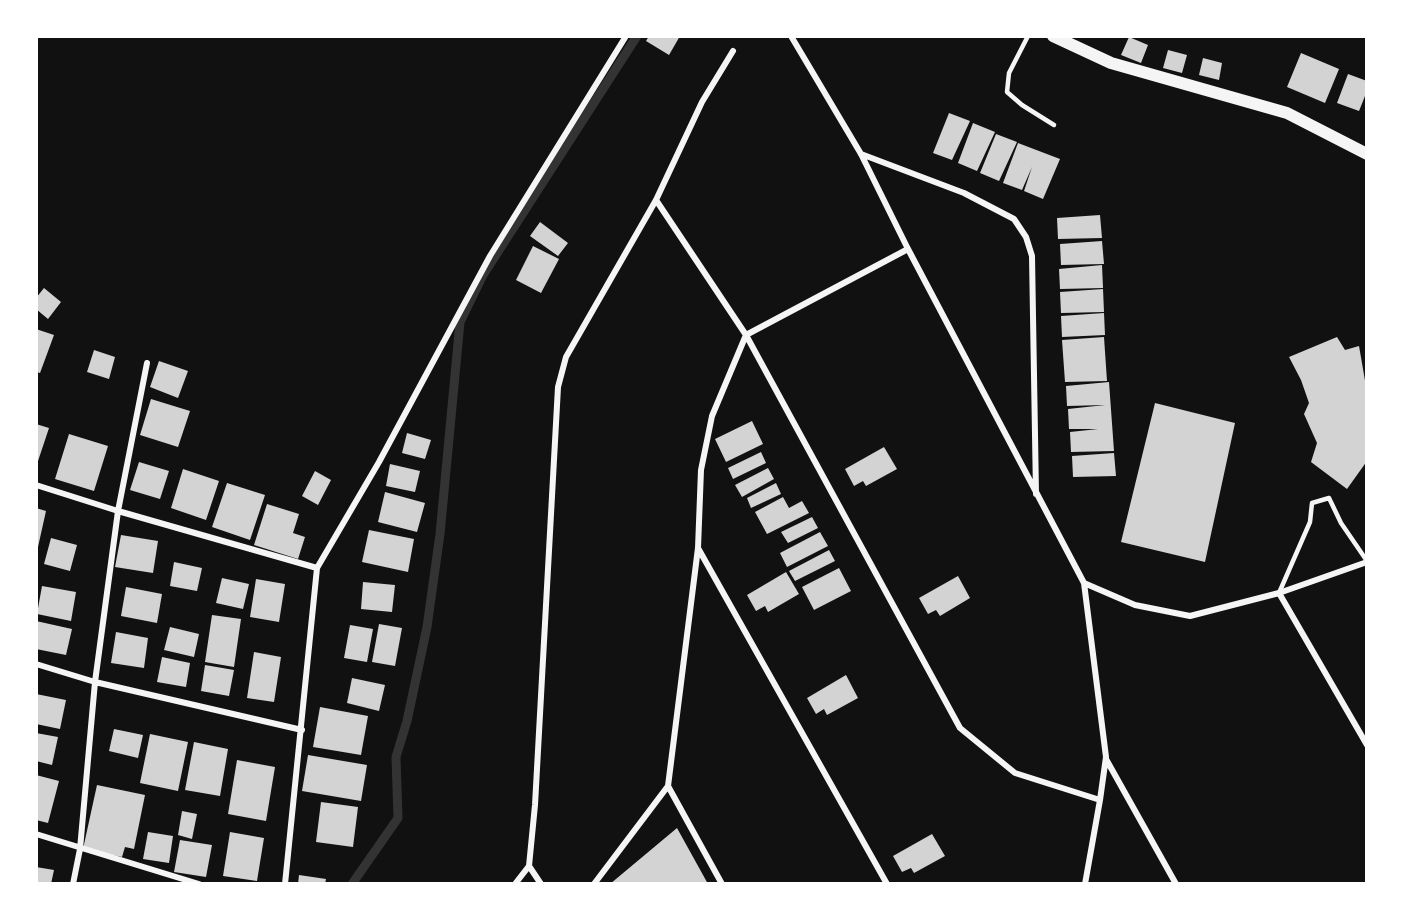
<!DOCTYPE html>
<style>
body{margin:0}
#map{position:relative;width:1403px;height:920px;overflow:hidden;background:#111;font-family:"Playfair Display",serif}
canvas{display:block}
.frame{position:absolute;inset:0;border:38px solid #fff;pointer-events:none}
</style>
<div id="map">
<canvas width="1403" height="920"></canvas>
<div class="frame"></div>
</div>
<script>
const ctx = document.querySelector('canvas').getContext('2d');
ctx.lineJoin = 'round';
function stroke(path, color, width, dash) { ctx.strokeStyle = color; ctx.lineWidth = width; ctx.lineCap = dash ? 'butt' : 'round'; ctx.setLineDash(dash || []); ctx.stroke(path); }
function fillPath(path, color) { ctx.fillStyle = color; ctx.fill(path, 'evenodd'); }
stroke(new Path2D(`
 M352,884L398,818L396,757L407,721L427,627L440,534L460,322L483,275L637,36`), '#333', 9);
fillPath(new Path2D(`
 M649,36H680L669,55L646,41Z
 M1129,37L1148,45L1141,63L1121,55Z
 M1168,50L1187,55L1182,73L1163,68Z
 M1301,53L1339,69L1325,103L1287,87Z
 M1203,58L1222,63L1219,80L1199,75Z
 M1348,74L1367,81V91L1359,111L1337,103Z
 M949,113L970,121L952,160L933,153Z
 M973,123L995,132L977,171L958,163Z
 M996,134L1017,142L999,181L980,173Z
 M1018,143L1060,159L1043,199L1024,191L1032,167L1022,190L1003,183Z
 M1100,215L1102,238L1058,239L1057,218Z
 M540,222L568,243L558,256L530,236Z
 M1102,241L1104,264L1061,265L1060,244Z
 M533,246L559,259L541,293L516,280Z
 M1102,265L1103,288L1060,289L1059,269Z
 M44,288L61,302L48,319L36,309V298Z
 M1103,289L1104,312L1061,313L1060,292Z
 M1104,313L1105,335L1062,337L1061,316Z
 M36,329L54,335L40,373L36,372Z
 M1104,337L1107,381L1065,382L1062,340Z
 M1337,337L1345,350L1359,346L1367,392V461L1347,489L1311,462L1317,443L1304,414L1309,403L1301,380L1289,357Z
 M94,350L115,357L109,379L87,372Z
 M159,361L188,371L178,398L150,387Z
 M1109,382L1114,451L1071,452L1070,432L1098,429H1069L1068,409L1105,405L1067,406L1066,386Z
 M151,399L190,411L178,447L140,435Z
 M1155,403L1235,423L1205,562L1121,542Z
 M752,421L763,444L726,462L715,439Z
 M36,424L49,428L36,467Z
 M407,433L431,440L425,459L402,453Z
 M69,434L108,446L94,491L55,479Z
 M884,447L897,469L866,486L863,481L854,486L845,469Z
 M761,452L766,463L733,479L728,468Z
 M1114,453L1116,476L1073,477L1072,456Z
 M139,462L169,471L160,499L130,490Z
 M390,464L420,471L415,492L386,486Z
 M768,468L774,479L742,497L735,485Z
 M183,469L219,481L206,520L171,508Z
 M315,471L331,480L318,505L302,496Z
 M227,483L265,495L250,540L212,527Z
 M776,483L781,494L751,508L747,498Z
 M385,492L425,503L417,532L378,522Z
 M783,497L789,508L802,501L809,513L767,534L755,512Z
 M267,504L299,514L293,533L305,537L298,559L254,545Z
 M36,508L46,511L38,547L36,546Z
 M812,517L818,528L788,543L781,532Z
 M369,530L414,539L408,572L362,562Z
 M820,532L828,546L787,567L780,553Z
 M121,535L158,541L153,573L115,567Z
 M51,538L77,545L70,571L44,564Z
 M829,550L835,561L795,581L789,571Z
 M174,562L202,568L197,591L170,586Z
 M839,568L851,591L814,610L802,587Z
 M786,572L799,594L768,612L765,606L756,611L747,595Z
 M958,576L970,598L940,616L936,610L928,614L919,598Z
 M222,578L249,584L243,609L216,603Z
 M256,579L285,584L279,622L250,617Z
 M363,582L395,585L392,612L361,609Z
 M42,586L76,592L71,621L37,614Z
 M126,587L162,594L157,623L121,616Z
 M212,615L241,619L234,667L205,662Z
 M36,621L72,629L66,655L36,649Z
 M379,624L402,628L395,666L372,662Z
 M350,625L373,629L367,662L344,658Z
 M170,627L199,634L194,657L164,650Z
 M116,632L148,638L144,668L111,663Z
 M254,652L281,657L274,702L247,698Z
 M162,657L190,663L186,687L157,682Z
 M205,665L234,670L229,696L201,691Z
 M846,675L858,698L827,715L824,709L816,714L807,698Z
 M352,678L385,685L379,711L347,703Z
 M36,694L66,700L60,729L36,724Z
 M320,707L368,716L361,755L313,747Z
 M114,729L143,735L138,758L109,751Z
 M36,733L58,737L52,765L36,761Z
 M150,734L188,742L178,791L140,783Z
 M194,742L228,749L220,796L185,790Z
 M308,755L367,765L361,801L302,791Z
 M237,760L275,767L266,821L228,814Z
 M36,775L59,781L48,823L36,820Z
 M97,785L145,795L134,849L125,847L122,857L83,849Z
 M321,802L358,807L353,847L316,842Z
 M182,811L197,814L192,839L178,835Z
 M677,828L708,884H610Z
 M148,832L173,836L169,863L143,859Z
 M230,832L264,838L257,881L223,876Z
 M932,834L945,856L914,873L911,868L902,872L893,856Z
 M180,840L212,845L206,877L174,872Z
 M36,867L54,870L51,884H36Z
 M299,875L326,879L325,884H298Z`), '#d3d3d3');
stroke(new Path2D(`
 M1028,36L1009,73L1007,92L1022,105L1054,125
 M1279,593L1310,522L1312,503L1329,498L1341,523L1367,561`), '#f5f5f5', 4.5);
stroke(new Path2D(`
 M791,36L861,154L908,249L1084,583L1106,757L1100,800L1085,884
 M861,154L964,193L1014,219L1026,237L1032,256L1036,494
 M656,200L746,335L960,728L1015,773L1100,800
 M36,485L118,511L317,568
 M698,548L887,884
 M1084,583L1135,605L1190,616L1279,593L1367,562
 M1279,593L1367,745
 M36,664L95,682L302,730
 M1106,759L1176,884
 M668,786L722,884
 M36,834L199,884
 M73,884L80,849L95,682L118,511L147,363
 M285,884L317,568L379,462L490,256L626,36
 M515,884L529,866
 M541,884L529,866L535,805L558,387L566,357L656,200L702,102L733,51
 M594,884L668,786L698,548L701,470L712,416L746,335L908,249`), '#f5f5f5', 6);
stroke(new Path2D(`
 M1053,36L1111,63L1287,113L1367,154`), '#f5f5f5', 12);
</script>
